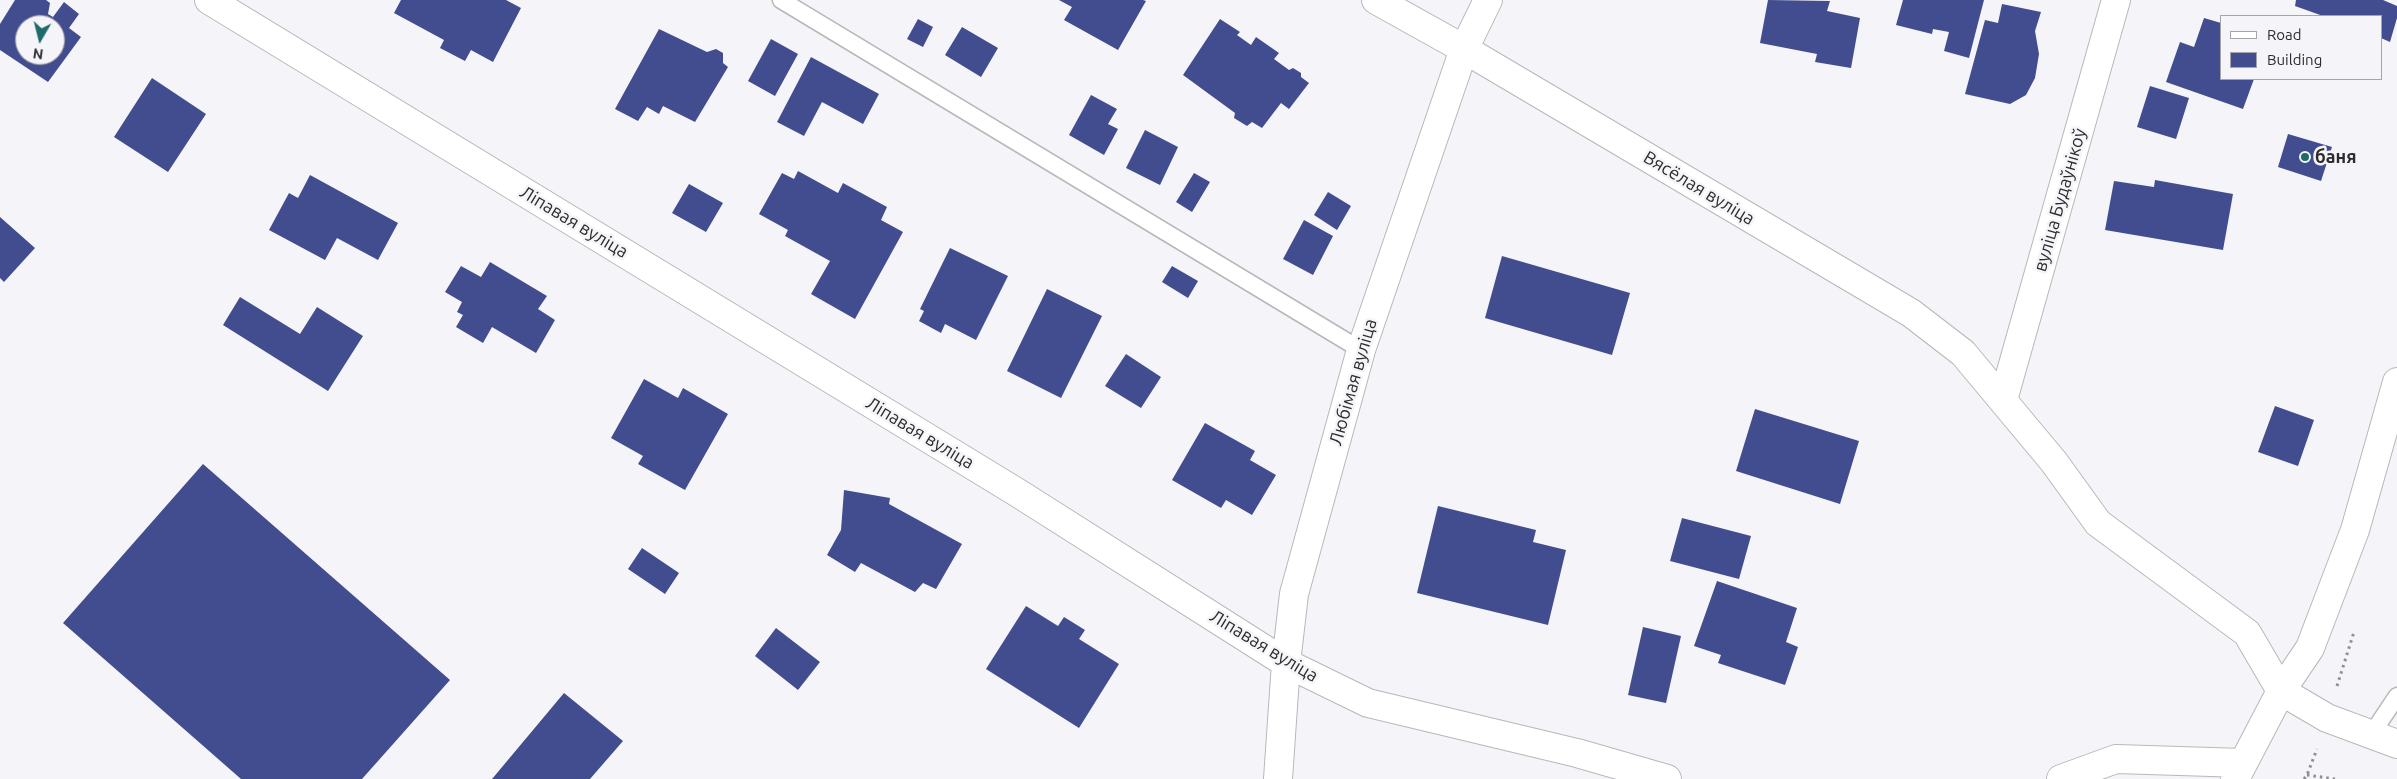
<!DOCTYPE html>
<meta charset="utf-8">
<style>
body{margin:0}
#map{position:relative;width:2397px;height:779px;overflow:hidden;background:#f5f4f8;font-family:Ubuntu,sans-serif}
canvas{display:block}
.legend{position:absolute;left:2220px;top:15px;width:162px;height:65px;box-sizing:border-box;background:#f5f4f8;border:1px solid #a5a4a7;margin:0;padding:6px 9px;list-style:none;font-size:15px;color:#2c2c2d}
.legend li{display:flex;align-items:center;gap:10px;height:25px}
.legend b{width:25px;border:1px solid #a5a4a7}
.north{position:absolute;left:15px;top:15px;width:50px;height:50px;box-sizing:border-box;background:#f5f4f8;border:1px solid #a5a4a7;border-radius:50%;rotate:188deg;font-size:14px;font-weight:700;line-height:20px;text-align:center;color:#2c2c2d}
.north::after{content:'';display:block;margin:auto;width:18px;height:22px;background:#1f6b69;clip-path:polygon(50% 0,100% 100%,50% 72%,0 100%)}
</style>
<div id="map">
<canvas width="2397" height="779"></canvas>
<ul class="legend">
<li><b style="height:6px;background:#fff"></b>Road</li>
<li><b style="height:14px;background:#414d8e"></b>Building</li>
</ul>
<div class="north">N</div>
</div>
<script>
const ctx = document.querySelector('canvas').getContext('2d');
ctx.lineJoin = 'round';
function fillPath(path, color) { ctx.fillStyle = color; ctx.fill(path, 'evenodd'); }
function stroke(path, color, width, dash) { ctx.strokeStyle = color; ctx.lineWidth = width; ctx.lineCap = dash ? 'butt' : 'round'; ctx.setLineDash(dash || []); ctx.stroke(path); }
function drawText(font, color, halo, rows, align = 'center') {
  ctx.font = font + ' Ubuntu,sans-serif'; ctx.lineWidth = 5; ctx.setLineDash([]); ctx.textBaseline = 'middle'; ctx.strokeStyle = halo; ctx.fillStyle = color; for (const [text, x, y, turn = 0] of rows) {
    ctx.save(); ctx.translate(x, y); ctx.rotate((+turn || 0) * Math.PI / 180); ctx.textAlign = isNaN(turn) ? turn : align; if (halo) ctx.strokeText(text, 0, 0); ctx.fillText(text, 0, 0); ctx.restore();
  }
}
fillPath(new Path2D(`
 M15,0H46L50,3L48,14L53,17L64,2L79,14L69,28L81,37L48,82L0,50V24ZM25,25H55V55H25Z
 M401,0H506L521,8L493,62L471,50L465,61L440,48L444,40L394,13Z
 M1059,0H1143L1146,1L1118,50L1064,20L1072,7Z
 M1768,0L1830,1L1827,11L1860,18L1851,68L1815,62L1817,54L1760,43Z
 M1903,0H1984L1969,58L1944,51L1949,32L1933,29L1932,34L1896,25Z
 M2296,0H2383L2397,6V18L2390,42L2381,38V16H2323L2295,6Z
 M2002,4L2041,12L2035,31L2039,54L2035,78L2026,95L2010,104L1965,94L1985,20L1998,23Z
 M2204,18L2221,23V79H2254L2243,109L2166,82L2180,42L2194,47Z
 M918,19L933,27L923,47L907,39Z
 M1220,19L1240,32L1237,35L1251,45L1256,37L1279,53L1274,59L1289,70L1293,68L1301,73V77L1309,83L1289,109L1281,103L1262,128L1252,122L1247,126L1234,118L1235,113L1183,75Z
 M962,27L998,48L981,77L945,55Z
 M659,29L707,52L716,49L723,53V63L728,67L695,122L663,106L659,114L647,107L638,121L615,109Z
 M771,39L798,54L775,96L748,81Z
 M811,57L879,94L863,124L822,102L804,136L777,122Z
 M152,78L206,114L168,172L114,137Z
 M2150,86L2189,98L2176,139L2137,127Z
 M1091,95L1117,109L1108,124L1118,129L1104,155L1069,135Z
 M1145,130L1178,147L1160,185L1126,168Z
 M2288,134L2332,147L2321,181L2278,167Z
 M798,171L838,193L843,183L887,207L881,220L903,232L855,319L811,294L830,261L785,236L788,230L759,214L782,173L794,179Z
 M1194,173L1210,182L1192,212L1176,202Z
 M310,175L398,223L378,260L337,238L325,260L269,230L289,193L298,198Z
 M2155,180L2233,194L2223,250L2105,230L2114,181L2154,187Z
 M689,184L723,203L706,232L672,213Z
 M1328,192L1351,206L1337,230L1314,215Z
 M0,217L35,248L4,282L0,278Z
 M1304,220L1333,236L1313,275L1283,259Z
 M950,248L1008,276L976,340L945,324L941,333L919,321L924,311L920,309Z
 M1502,256L1630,293L1612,355L1485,318Z
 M490,262L547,296L538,309L555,320L536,353L492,327L483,343L456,327L463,315L457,312L462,302L445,292L461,266L481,277Z
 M1172,266L1198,281L1188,298L1162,282Z
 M1047,289L1102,316L1061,398L1007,371Z
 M240,297L300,334L317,307L363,336L328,391L223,325Z
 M1126,354L1161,377L1141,408L1105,386Z
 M644,379L678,398L683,388L728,414L685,490L638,464L643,456L611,438Z
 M2275,406L2314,420L2298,466L2258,452Z
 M1755,409L1859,441L1840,504L1736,471Z
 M1205,423L1255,451L1250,460L1276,475L1252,515L1226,500L1221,508L1172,480Z
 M203,464L450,680L362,779H241L63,623Z
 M844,490L890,498L889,504L962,544L936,589L923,583L915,592L861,563L855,572L827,555L841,530Z
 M1438,506L1536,530L1533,542L1566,550L1548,625L1417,593Z
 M1682,518L1751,536L1739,579L1670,561Z
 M642,548L679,573L665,594L628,569Z
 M1717,581L1797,608L1786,642L1798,647L1785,685L1718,663L1721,655L1694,646Z
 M1026,606L1058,626L1064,617L1085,630L1079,639L1119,664L1079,728L986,669Z
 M1643,627L1681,636L1666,703L1628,695Z
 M776,628L820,662L798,690L755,656Z
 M564,693L623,741L590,779H492Z`), '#414d8e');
const lane = new Path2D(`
 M781,0L1361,350
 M2371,735L2397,696`);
const street = new Path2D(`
 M209,0L1018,493L1286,663L1368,703L1577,753L1667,779
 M1376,0L1464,49L1911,313L1963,353L2054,462L2098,523L2247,633L2281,691L2327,718L2397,744
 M2003,400L2116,0
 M1278,779L1286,663L1294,594L1361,350L1464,49L1488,0
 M2061,779L2116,759L2243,763
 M2235,779L2281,691L2310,648L2355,530L2397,382`);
stroke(lane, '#b8b8bb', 19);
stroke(street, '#b8b8bb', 30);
stroke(new Path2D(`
 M2337,686L2354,632
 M2307,775L2335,779
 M2304,779L2307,775L2317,749`), '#8f8f91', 3, [2.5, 4]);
stroke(lane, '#fff', 16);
stroke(street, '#fff', 28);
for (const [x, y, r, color] of [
 [2305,157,5,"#1f6b69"]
]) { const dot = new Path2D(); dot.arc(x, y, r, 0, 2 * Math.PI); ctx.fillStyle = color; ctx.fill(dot); stroke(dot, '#f5f4f8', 2); }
drawText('bold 18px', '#2c2c2d', '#f5f4f8', [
 ["баня",2315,157]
], 'left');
drawText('18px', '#2c2c2d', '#f5f4f8', [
 ["Вясёлая вуліца",1699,188,31],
 ["вуліца Будаўнікоў",2060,200,-74],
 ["Ліпавая вуліца",574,222,31],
 ["Любімая вуліца",1353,382,-74],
 ["Ліпавая вуліца",920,433,31],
 ["Ліпавая вуліца",1264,646,31]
]);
</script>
